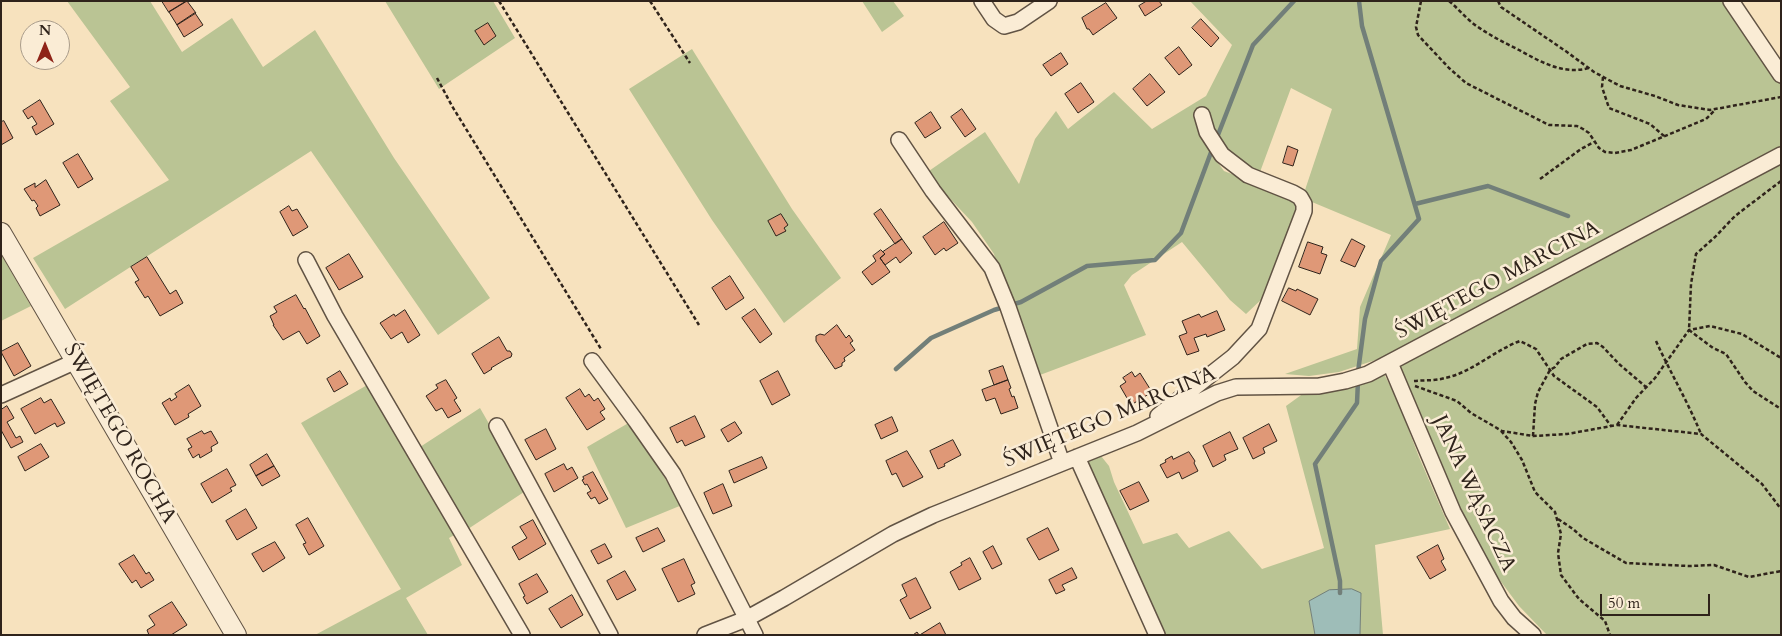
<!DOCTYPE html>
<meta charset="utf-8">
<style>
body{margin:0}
#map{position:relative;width:1782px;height:636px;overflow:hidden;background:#f7e2be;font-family:Cardo,serif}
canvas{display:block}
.frame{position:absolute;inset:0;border:2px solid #2f231b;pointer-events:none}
.north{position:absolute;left:20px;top:20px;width:50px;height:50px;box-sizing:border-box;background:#faecd5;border:1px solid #a99c8b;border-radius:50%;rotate:0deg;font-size:14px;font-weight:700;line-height:20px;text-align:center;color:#2f231b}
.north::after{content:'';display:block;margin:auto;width:18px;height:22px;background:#8f2418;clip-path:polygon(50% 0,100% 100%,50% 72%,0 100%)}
.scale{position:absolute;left:1600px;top:594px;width:110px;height:22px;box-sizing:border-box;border:2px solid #2f231b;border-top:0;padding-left:6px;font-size:15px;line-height:18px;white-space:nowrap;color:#2f231b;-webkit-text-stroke:4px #faecd5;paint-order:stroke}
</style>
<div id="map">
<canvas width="1782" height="636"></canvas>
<div class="frame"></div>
<div class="north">N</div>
<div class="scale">50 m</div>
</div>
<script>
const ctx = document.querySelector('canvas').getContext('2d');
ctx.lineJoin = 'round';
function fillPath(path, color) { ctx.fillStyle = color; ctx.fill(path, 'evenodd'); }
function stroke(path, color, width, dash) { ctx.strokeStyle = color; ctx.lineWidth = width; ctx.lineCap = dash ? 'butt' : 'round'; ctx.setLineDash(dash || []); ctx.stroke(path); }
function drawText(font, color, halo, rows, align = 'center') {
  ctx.font = font + ' Cardo,serif'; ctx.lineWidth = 5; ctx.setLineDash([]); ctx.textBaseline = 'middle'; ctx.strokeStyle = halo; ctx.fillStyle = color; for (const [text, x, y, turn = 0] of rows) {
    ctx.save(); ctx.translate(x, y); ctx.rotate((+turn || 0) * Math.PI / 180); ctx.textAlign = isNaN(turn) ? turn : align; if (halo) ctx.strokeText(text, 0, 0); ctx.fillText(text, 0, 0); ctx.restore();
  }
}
fillPath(new Path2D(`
 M67,1H150L182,52L232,18L263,67L315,30L394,158L490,298L438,335L311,151L65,309L33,258L169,180L110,101L130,87Z
 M385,1H493L515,38L439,89Z
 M862,1H893L904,16L882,32Z
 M1190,1H1734L1781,69V635H1547L1519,606L1493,571L1460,507L1394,354L1339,372L1309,376L1285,374L1357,349L1360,307L1391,235L1312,202L1305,190L1332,109L1291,88L1260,172L1237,160L1226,146L1216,160L1224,171L1291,197L1297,206L1264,297L1246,314L1230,300L1182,242L1132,275L1124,285L1146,335L1040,375L998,271L994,254L972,222L926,173L985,132L1019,184L1035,139L1056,111L1068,129L1114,92L1152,129L1206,96L1232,45Z
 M692,49L792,209L841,278L784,323L712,220L629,89Z
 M1,254L31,306L1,321Z
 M1384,374L1397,399L1419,457L1450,529L1375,545L1383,635H1360L1361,593L1309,601L1315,635H1165L1137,572L1083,463L1101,456L1109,466L1114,482L1143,544L1177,533L1189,548L1229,531L1262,569L1324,548L1286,406L1304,393Z
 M369,384L456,534L449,538L462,565L406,598L428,635H315L401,589L301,423Z
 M480,408L527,490L468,529L420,447Z
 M632,421L659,469L682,505L626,528L587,447Z`), '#bac494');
const water = new Path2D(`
 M1352,589L1361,593L1360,635H1315L1309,601L1329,590Z`);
fillPath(water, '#9ebdb8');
stroke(water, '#727f79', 1);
stroke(new Path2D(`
 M1216,140L1253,45L1294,1
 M1415,204L1488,186L1568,216
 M896,369L931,338L994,310L1021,302L1087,266L1155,260L1181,233L1213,147
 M1358,372L1365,319L1381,261L1419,219L1362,26L1359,1
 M1340,593V581L1315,464L1357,403L1358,381`), '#727f79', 4.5);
const building = new Path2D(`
 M162,1H187L169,12Z
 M187,1L196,13L177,25L169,12Z
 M1147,1H1159L1162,5L1145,16L1139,6Z
 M1106,3L1117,18L1093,35L1089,29H1087L1082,18Z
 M195,13L203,25L184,37L177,25Z
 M1201,19L1219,38L1211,47L1192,28Z
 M488,23L496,36L484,45L475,31Z
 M1179,47L1192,65L1179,75L1165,58Z
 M1061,53L1068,64L1051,76L1043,65Z
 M1150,74L1165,92L1147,106L1133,89Z
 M1081,83L1094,102L1078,113L1065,94Z
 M40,100L54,124L36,135L32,127L37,124L32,116L28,119L23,111Z
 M962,109L976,129L965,137L951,117Z
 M931,112L941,128L925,138L915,123Z
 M4,121L13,138L1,145V122Z
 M1288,146L1298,150L1293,166L1283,163Z
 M78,154L93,179L78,188L63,163Z
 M46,180L60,205L40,216L36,208L38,206L34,200L32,201L24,189L35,183V187Z
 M289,206L292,211L297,209L308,227L293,236L280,212Z
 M881,209L902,239L895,244L874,214Z
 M781,214L788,225L784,228L786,231L776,236L768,221Z
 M944,222L958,243L946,251L944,248L935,255L923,237Z
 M902,239L912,253L900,263L896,257L885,265L880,258L885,254L883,252Z
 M1352,239L1365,246L1355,267L1341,261Z
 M1308,242L1323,247L1321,253L1327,255L1320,274L1299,267Z
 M881,250L885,254L880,258L890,272L872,285L862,272L876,261L873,256Z
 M349,254L363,277L339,290L326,268Z
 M147,257L170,294L176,290L183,303L160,316L148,296L145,298L135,282L139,280L131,267Z
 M730,276L744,298L726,310L712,288Z
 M1289,288L1296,291L1297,289L1318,299L1310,315L1282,301Z
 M296,295L304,309L305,308L320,336L307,344L299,331L283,340L273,325H274L270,316L277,312L274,307Z
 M755,309L772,334L760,343L742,318Z
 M405,310L420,335L408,343L402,332L391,339L380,323L394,314L395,316Z
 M1217,311L1225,330L1207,337L1206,334L1194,338L1199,351L1187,355L1179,336L1187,333L1182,321L1199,314L1201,317Z
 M837,325L846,338L849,335L853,341L850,343L855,350L844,358L845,361L842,363V366L835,369L816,341V336L820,334L824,335Z
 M499,337L507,351H510L512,354L511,357L506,359L491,368L492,369L484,374L472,354Z
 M18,343L31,366L14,376L1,352Z
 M1003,366L1008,380L994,385L989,371Z
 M340,371L348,384L334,392L327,379Z
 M778,371L790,395L772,405L760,381Z
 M1132,372L1135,377L1140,373L1152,392L1131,405L1120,386L1126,382L1123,378Z
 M446,380L457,398L454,400L461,411L448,418L442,408L436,411L426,396L438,388L436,385Z
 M1008,380L1011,388L1009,389L1012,397L1014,396L1018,408L1001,414L995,398L986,401L982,390Z
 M189,385L201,406L188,414L189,417L175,425L162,403L170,398L171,401L177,397L175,394Z
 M580,389L585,397L589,394L594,401L598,398L605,409L600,412L605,419L587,430L566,398Z
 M41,398L44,403L51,399L65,423L57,427L55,423L35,434L21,409Z
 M7,406L14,418L7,422L16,438L20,436L23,442L11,448L1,430V410Z
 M695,416L705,437L685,446L682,440L677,443L670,428Z
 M892,417L898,431L881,439L875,425Z
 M735,422L742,433L728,442L721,430Z
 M1269,424L1277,441L1263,448L1265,453L1253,459L1243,438Z
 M546,429L556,449L536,460L525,440Z
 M202,431L204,434L211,431L218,443L211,447L212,451L200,458L199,454L193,458L188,449L192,447L187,439Z
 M1230,432L1238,449L1224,455L1226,460L1213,467L1203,446Z
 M953,440L961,455L944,464L945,466L938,469L930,451Z
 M41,444L49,457L25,471L18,457Z
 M907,451L923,477L903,487L896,473L892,475L886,461Z
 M1189,452L1195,461L1194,463L1198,471L1182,479L1179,472L1167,478L1160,465L1166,462L1165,460L1172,456L1173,459Z
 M267,454L274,466L256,476L250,465Z
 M762,457L767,468L734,483L729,471Z
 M564,464L567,470L572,467L578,478L554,492L545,474Z
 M274,466L280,476L262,486L256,476Z
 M227,469L236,485L230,488L232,491L212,503L201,484Z
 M593,472L608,499L599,504L595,497L591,499L587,493L591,491L587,484L585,485L582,480L584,479L583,477Z
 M1139,482L1149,501L1130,510L1120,491Z
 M723,484L732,506L713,514L704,493Z
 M246,509L257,528L237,540L226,521Z
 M308,518L324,546L309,555L303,544L306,543L296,525Z
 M533,520L546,544L519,560L512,547L527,538L520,527Z
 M658,528L665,541L643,552L636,538Z
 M1048,528L1059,550L1039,560L1027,539Z
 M275,542L285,558L263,572L252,554Z
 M605,544L612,557L598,564L591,551Z
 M1438,545L1444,559L1441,561L1446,570L1430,579L1417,557Z
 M993,546L1002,564L992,569L983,552Z
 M134,555L146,574L149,572L154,580L141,588L136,580L132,583L119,564Z
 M970,558L981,579L959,590L950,572L962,565L961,563Z
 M684,559L695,583L691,585L695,594L678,602L662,569Z
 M1072,568L1077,578L1062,585L1065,590L1056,594L1049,580Z
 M625,571L636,590L617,600L607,581Z
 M537,574L548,592L527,604L523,597L525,596L519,584Z
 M916,578L931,608L910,619L900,600L907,596L902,585Z
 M572,595L583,615L561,628L549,609Z
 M172,602L187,625L171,635H149L147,630L155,625L149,616Z
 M940,623L946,635H913L917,632L919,635Z`);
fillPath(building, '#df9877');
stroke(building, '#2f231b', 1);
const minor = new Path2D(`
 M982,1L994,19L1004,26L1018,22L1049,1
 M1731,1L1781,75
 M899,140L933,191L992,268L1008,307L1062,463
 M306,260L335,316L522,635
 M592,361L636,421L673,474L755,635
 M1390,363L1453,512L1501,601L1514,618L1533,635
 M1,395L76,361
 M1158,416L1233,357L1259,329L1304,211V204L1300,197L1293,193L1248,175L1222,155L1207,132L1202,115
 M497,426L610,635
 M1077,457L1157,635
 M705,635L746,619L784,598L893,534L933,515L1137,433L1217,393L1236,387L1319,386L1345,381L1368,374L1781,155`);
const tertiary = new Path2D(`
 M1,233L236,635`);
stroke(minor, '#615344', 18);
stroke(tertiary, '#615344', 22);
stroke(new Path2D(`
 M499,1L699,325
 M650,1L690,63
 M1421,1L1416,27L1418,35L1449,68L1466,83L1549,125L1577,126L1583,129L1589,133L1599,148L1605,152L1615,153L1631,150L1706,119L1715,110
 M1449,1C1459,9 1467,20 1478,27C1491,36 1505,43 1519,50C1541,62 1563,75 1589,68
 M1498,1L1501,7L1567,52L1594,72L1620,86L1655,96L1678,105L1710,110L1781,97
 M1603,77L1602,87L1609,108L1650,124L1664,136
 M437,78L452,106L601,349
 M1540,179L1581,149L1594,142
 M1781,181L1735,216L1715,237L1696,254L1691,284L1689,330L1713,348L1726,354L1745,382L1753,391L1781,409
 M1656,341C1670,372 1688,402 1701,434
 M1414,381C1424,380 1435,381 1445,378C1471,373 1495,350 1520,341L1536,349L1554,376L1597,407L1611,426
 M1415,386L1457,401L1471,413L1502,431L1533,436L1567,434L1617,425L1701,434L1762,484L1781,509
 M1617,425L1636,398L1655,378L1689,330L1710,326L1742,334L1781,358
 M1501,431L1511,442L1522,460L1535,492L1555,512L1561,534L1558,553L1561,575L1579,599L1605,621L1610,635
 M1533,436L1535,404L1538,392L1550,370L1555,367L1561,359L1587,344L1597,343L1603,347L1619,364L1646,387
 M1558,519L1573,529L1583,538L1626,563L1689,566L1714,565L1749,577L1781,571`), '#2f231b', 2.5, [4, 2.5]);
stroke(minor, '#faecd5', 15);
stroke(tertiary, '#faecd5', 20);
drawText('21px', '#2f231b', '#faecd5', [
 ["ŚWIĘTEGO MARCINA",1498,281,-28],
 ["ŚWIĘTEGO MARCINA",1110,418,-23],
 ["ŚWIĘTEGO ROCHA",119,434,60],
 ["JANA WĄSACZA",1473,494,65]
]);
</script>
